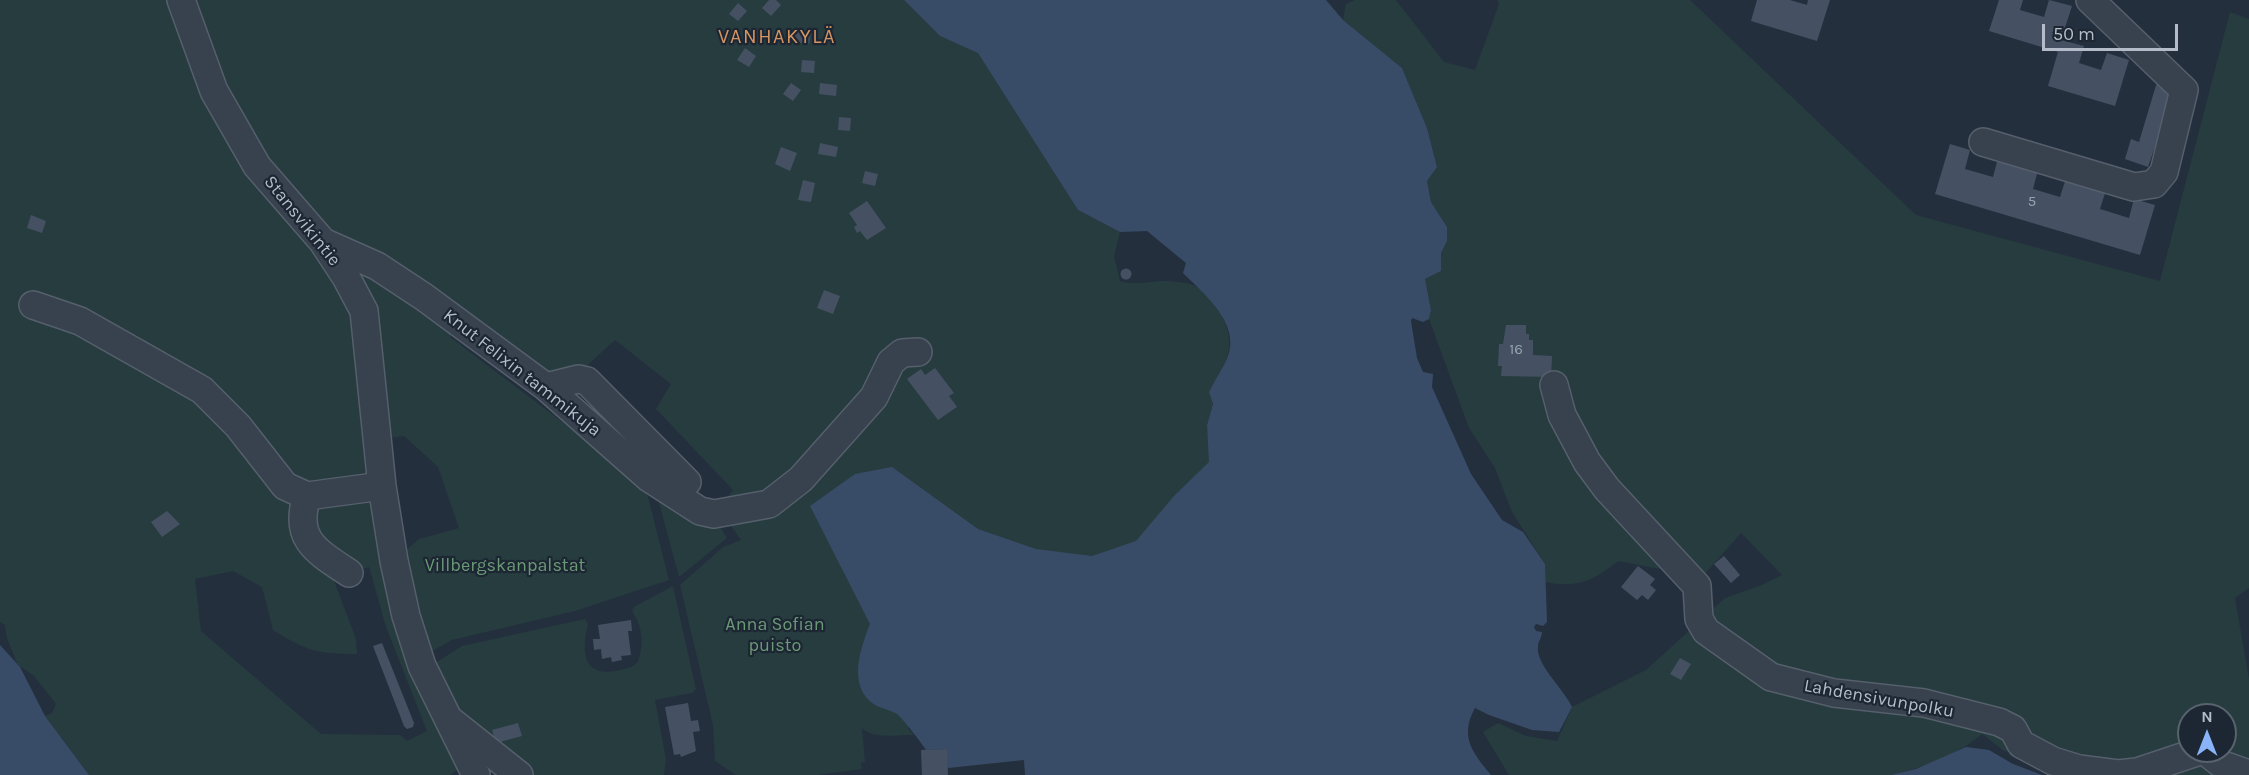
<!DOCTYPE html>
<meta charset="utf-8">
<style>
body{margin:0}
#map{position:relative;width:2249px;height:775px;overflow:hidden;background:#242f3e;font-family:Karla,sans-serif}
canvas{display:block}
.north{position:absolute;left:2177px;top:703px;width:60px;height:60px;box-sizing:border-box;background:#1d2633;border:2px solid #59626f;border-radius:50%;rotate:0deg;font-size:16px;font-weight:700;line-height:24px;text-align:center;color:#b4bcc9}
.north::after{content:'';display:block;margin:auto;width:21px;height:27px;background:#8ab4f8;clip-path:polygon(50% 0,100% 100%,50% 72%,0 100%)}
.scale{position:absolute;left:2042px;top:24px;width:136px;height:27px;box-sizing:border-box;border:3px solid #b4bcc9;border-top:0;padding-left:8px;font-size:18px;line-height:21px;white-space:nowrap;color:#b4bcc9;-webkit-text-stroke:4px #1d2633;paint-order:stroke}
</style>
<div id="map">
<canvas width="2249" height="775"></canvas>
<div class="north">N</div>
<div class="scale">50 m</div>
</div>
<script>
const ctx = document.querySelector('canvas').getContext('2d');
ctx.lineJoin = 'round';
function fillPath(path, color) { ctx.fillStyle = color; ctx.fill(path, 'evenodd'); }
function stroke(path, color, width, dash) { ctx.strokeStyle = color; ctx.lineWidth = width; ctx.lineCap = dash ? 'butt' : 'round'; ctx.setLineDash(dash || []); ctx.stroke(path); }
function drawText(font, color, halo, rows, align = 'center') {
  ctx.font = font + ' Karla,sans-serif'; ctx.lineWidth = 4.5; ctx.setLineDash([]); ctx.textBaseline = 'middle'; ctx.strokeStyle = halo; ctx.fillStyle = color; for (const [text, x, y, turn = 0] of rows) {
    ctx.save(); ctx.translate(x, y); ctx.rotate((+turn || 0) * Math.PI / 180); ctx.textAlign = isNaN(turn) ? turn : align; if (halo) ctx.strokeText(text, 0, 0); ctx.fillText(text, 0, 0); ctx.restore();
  }
}
fillPath(new Path2D(`
 M0,0H904L940,36L978,52L1078,210L1120,232L1114,256L1120,281C1135,286 1154,280 1170,281C1178,282 1191,283 1197,287C1219,301 1234,331 1228,355C1225,367 1214,381 1209,392L1213,404L1207,425L1210,462L1201,518L1177,576L1154,606L1123,615L993,577L972,578L961,596L962,615L951,633L917,671L919,711L908,729L914,735C897,734 874,740 862,728L865,762L861,763L862,769L816,775H736L715,761L713,725L680,585L723,547L741,540L718,508L733,490L656,409L671,384L615,340L579,373L549,377L465,314L450,337L610,458L644,481L669,580L575,611L452,640L425,655L409,611L398,557L419,539L459,528L438,467L404,436L382,439L380,414L370,415L386,562L399,621L420,677L460,768L450,775H89L45,716L52,713L56,704L34,676L17,664C13,650 5,639 5,625L0,622ZM369,567L386,627L427,731L407,741L400,735L321,734L201,631L195,579L233,571L262,587L273,630C306,651 318,654 357,654L356,639L333,578Z
 M1355,0H1396L1444,62L1475,70L1499,4L1497,0H1690L1916,215L2160,281L2230,12L2249,19V588L2235,598L2249,679V775H2076L2023,754L2004,751L1982,734C1956,756 1925,767 1891,775H1509L1483,732L1498,723L1526,736L1557,741L1572,707L1646,670L1725,598L1762,585L1782,575L1741,533L1702,577L1618,561C1592,582 1578,588 1545,582V564L1512,512L1495,468L1469,428L1429,319L1431,310L1425,279L1441,271V253L1447,241V227L1431,202L1427,181L1437,166L1427,128L1402,68L1343,20L1346,4ZM2189,715H2225V751H2189Z
 M655,488L716,520L727,538L679,577Z
 M673,586L696,689L692,693L655,700L666,759L664,775H528L459,719L432,665L462,646L585,619L588,624C582,649 581,677 616,671C625,669 632,668 638,662C644,643 643,628 632,611L634,607Z`), '#263c3f');
fillPath(new Path2D(`
 M904,0H1326L1343,20L1402,68L1427,128L1437,167L1427,181L1431,202L1447,227V241L1441,253V271L1425,279L1431,310L1429,319L1423,322L1412,318L1411,321L1417,358L1423,372L1433,374L1432,387L1471,474L1502,520L1523,532L1545,564L1547,622L1543,626L1536,624L1534,627L1536,631L1542,632C1542,638 1538,641 1538,646C1535,664 1564,689 1572,707L1559,732L1532,730L1489,715L1475,708C1459,737 1473,753 1491,775H948L946,749L926,750C923,745 901,716 897,714C891,710 882,709 875,705C847,687 860,649 870,624L810,506L855,474L892,467L978,529L1036,549L1092,556L1136,541L1174,496L1209,462L1207,425L1213,404L1209,392C1214,381 1222,370 1227,359C1242,324 1204,294 1183,273L1186,263L1147,231L1120,232L1078,210L978,53L940,36Z
 M0,645L20,667L45,716L89,775H0Z
 M1966,747L1989,750L2013,764L2042,775H1891L1916,769Z`), '#394c67');
fillPath(new Path2D(`
 M1024,760L1025,775H948V768Z`), '#242f3e');
fillPath(new Path2D(`
 M769,0H776L781,5L771,16L762,8Z
 M1757,0H1790L1807,5L1808,0H1830L1817,41L1751,21Z
 M1999,0H2023L2020,10L2044,17L2049,0L2072,6L2061,40L2084,46L2079,63L2101,70L2107,53L2129,60L2115,106L2048,86L2058,52L1989,31Z
 M738,3L747,11L738,21L729,14Z
 M796,29L811,32L809,44L794,42Z
 M745,48L756,56L749,67L737,60Z
 M802,60L815,61L814,73L801,72Z
 M2157,82L2175,88L2148,167L2125,159L2131,139L2139,142Z
 M791,83L801,90L793,101L783,94Z
 M820,83L837,85L836,96L819,94Z
 M839,117L851,118L850,131L838,130Z
 M820,143L838,147L836,157L818,154Z
 M1950,144L1970,150L1965,169L1993,177L1998,158L2038,170L2033,189L2060,197L2066,178L2106,190L2100,209L2129,218L2134,199L2155,205L2140,255L1935,194Z
 M781,147L797,153L790,171L775,164Z
 M865,171L878,174L875,186L862,183Z
 M803,180L815,183L811,202L798,200Z
 M867,201L886,228L867,240L860,231L857,233L854,227L857,225L849,213Z
 M31,215L46,221L42,233L27,228Z
 M1120.5 274a5.5 5.5 0 1 1 11 0a5.5 5.5 0 1 1-11 0Z
 M824,290L840,296L833,314L817,308Z
 M1506,325H1526V334H1529V340H1533V355L1552,356L1551,377L1501,376L1502,366H1498L1499,344H1503Z
 M935,368L954,393L949,396L957,407L938,420L907,379L921,369L925,375Z
 M167,511L180,524L162,537L151,522Z
 M1724,556L1740,575L1731,583L1714,564Z
 M1638,566L1655,579L1650,585L1656,590L1648,600L1642,595L1637,600L1621,587Z
 M631,620L632,631H628L631,655L621,656L622,660L612,662L611,657L602,659L601,649L594,650L593,639H600L598,625Z
 M382,643L414,723L413,727L407,729L404,726L373,646Z
 M1680,658L1691,664L1681,680L1670,674Z
 M688,703L691,721L698,720L700,731L693,732L696,751L681,757L680,754L674,755L665,707Z
 M518,723L522,736L496,743L492,730Z
 M947,749L948,775H922L921,750Z`), '#455162');
const minor = new Path2D(`
 M181,0L214,91L257,166L323,242L346,277L364,311L382,486L394,561L406,616L422,666L476,775
 M1983,142L2134,187L2154,184L2164,172L2184,90L2090,0
 M323,242L377,266L424,297L546,387L649,478L700,511L714,514L769,504L801,479L874,397L891,362L902,353L918,352
 M33,305L80,321L202,390L238,426L285,486L307,496L382,486
 M1554,385L1562,415L1587,462L1607,489L1697,586L1699,619L1706,631L1771,677L1834,693L1924,703L1999,722L2013,729L2021,744L2053,761L2079,769L2118,774L2137,772L2200,751
 M546,387L578,379L587,381L687,482L675,492
 M307,496C293,539 316,551 349,573
 M451,721L519,775
 M2205,751L2223,765L2249,774`);
stroke(minor, '#565f6c', 30);
stroke(minor, '#38414e', 27);
drawText('15px', '#98a1af', null, [
 ["5",2032,202],
 ["16",1516,350]
]);
drawText('18px', '#b4bcc9', '#1d2633', [
 ["Stansvikintie",302,221,51],
 ["Knut Felixin tammikuja",522,373,38],
 ["Lahdensivunpolku",1879,699,10]
]);
drawText('18px', '#6b9a76', '#1d2633', [
 ["Villbergskanpalstat",505,566],
 ["Anna Sofian",775,625],
 ["puisto",775,646]
]);
ctx.letterSpacing = '1.5px';
drawText('20px', '#d59563', '#1d2633', [
 ["VANHAKYLÄ",777,37]
]);
ctx.letterSpacing = '0px';
</script>
